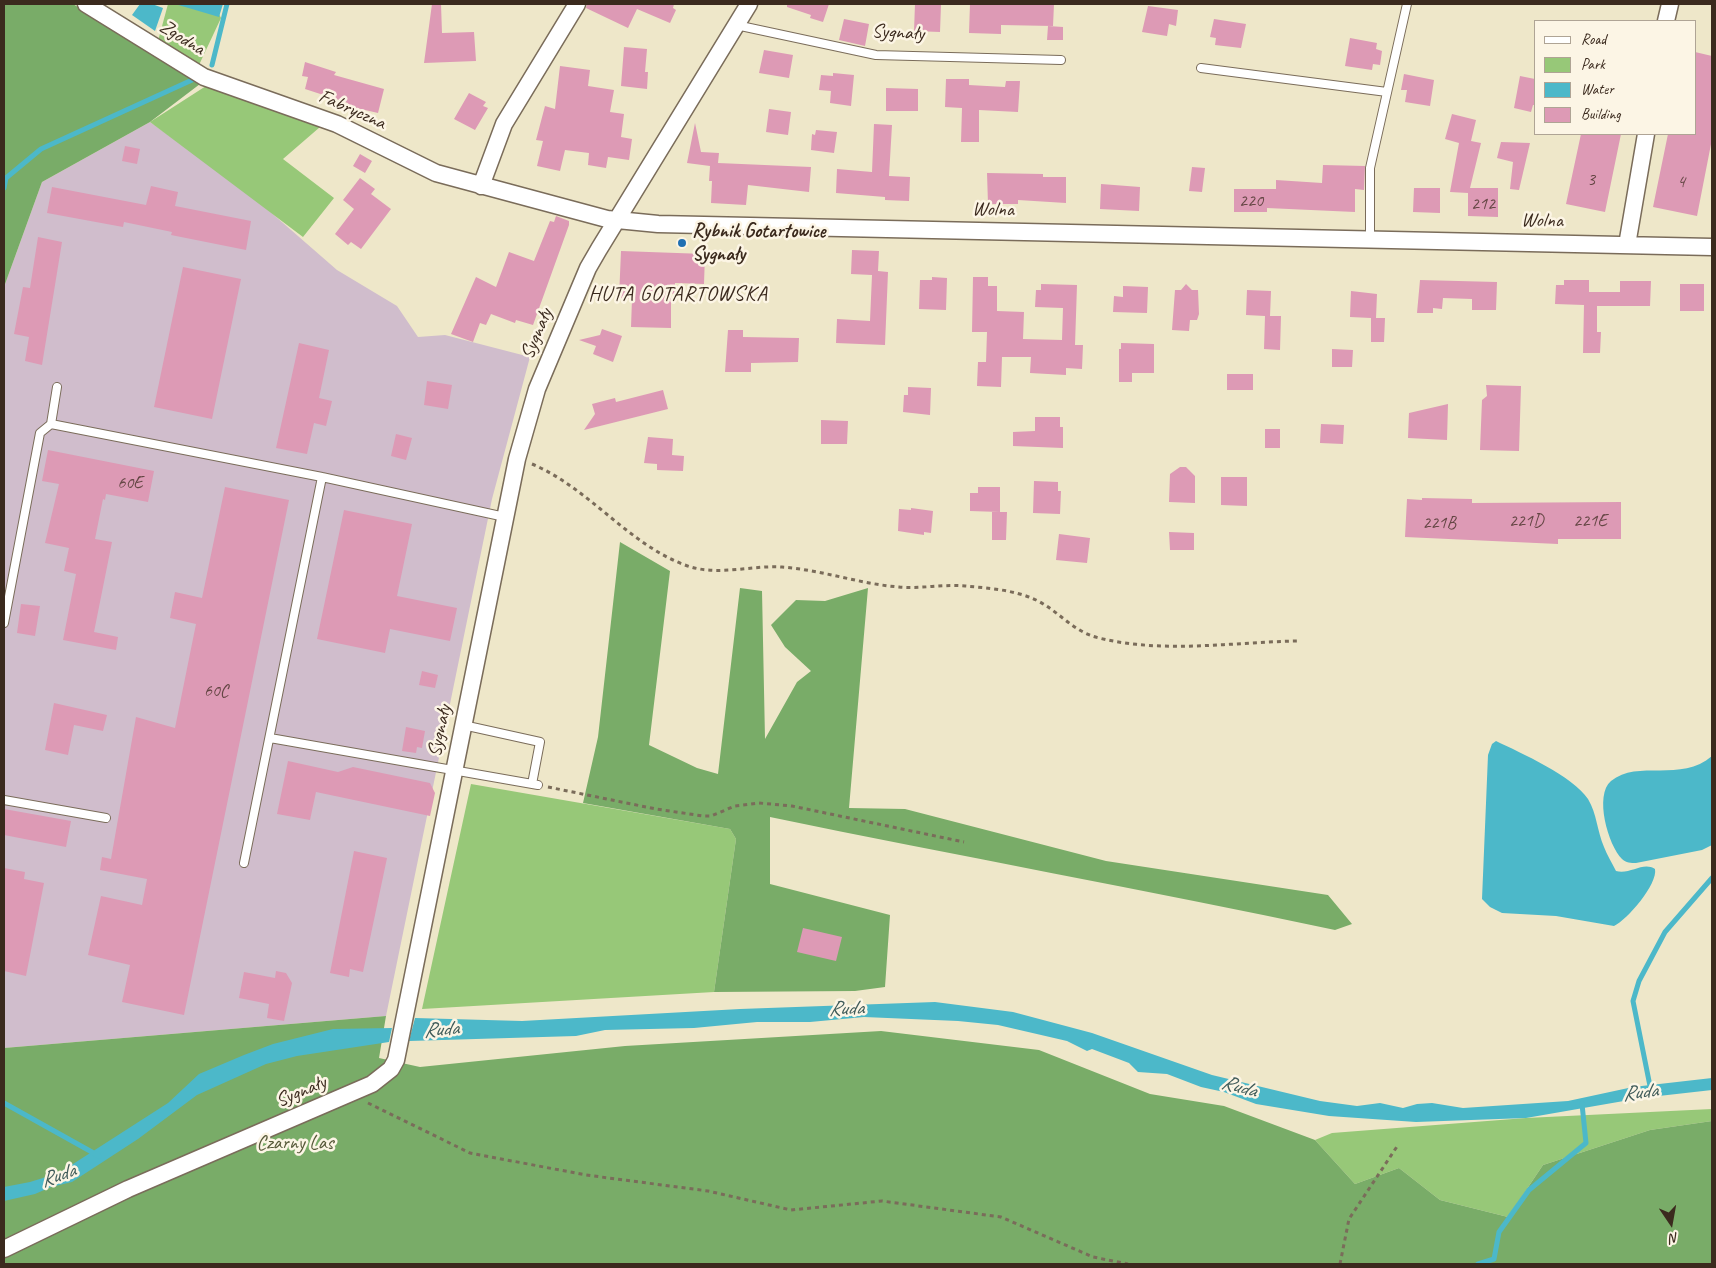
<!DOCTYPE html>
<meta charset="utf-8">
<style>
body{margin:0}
#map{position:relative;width:1716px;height:1268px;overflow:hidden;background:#eee7c9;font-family:Caveat,sans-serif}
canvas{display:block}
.frame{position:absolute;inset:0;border:5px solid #3b2a1e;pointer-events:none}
.legend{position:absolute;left:1534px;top:20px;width:162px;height:115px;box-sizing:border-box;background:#fcf5e5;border:1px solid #afa495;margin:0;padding:6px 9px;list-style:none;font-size:15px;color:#3b2a1e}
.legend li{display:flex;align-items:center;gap:10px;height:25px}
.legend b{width:25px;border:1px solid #afa495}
.north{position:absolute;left:1646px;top:1198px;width:50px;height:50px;-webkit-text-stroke:4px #fcf5e5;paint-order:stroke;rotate:168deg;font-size:14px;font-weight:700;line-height:20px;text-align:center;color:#3b2a1e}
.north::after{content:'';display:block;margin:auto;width:18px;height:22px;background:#3b2a1e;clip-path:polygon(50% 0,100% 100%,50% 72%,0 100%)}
</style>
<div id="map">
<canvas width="1716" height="1268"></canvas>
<div class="frame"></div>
<ul class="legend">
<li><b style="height:6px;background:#fff"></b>Road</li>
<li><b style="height:14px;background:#97c878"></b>Park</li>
<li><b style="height:14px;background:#4cb8c9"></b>Water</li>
<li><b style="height:14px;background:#dd9ab5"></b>Building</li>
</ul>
<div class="north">N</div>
</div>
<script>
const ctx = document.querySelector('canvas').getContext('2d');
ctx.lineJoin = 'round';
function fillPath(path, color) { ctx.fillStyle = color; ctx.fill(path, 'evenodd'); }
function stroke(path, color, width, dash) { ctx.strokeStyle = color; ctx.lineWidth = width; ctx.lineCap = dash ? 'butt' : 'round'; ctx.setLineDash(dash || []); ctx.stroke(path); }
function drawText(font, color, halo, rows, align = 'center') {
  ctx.font = font + ' Caveat,sans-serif'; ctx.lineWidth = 5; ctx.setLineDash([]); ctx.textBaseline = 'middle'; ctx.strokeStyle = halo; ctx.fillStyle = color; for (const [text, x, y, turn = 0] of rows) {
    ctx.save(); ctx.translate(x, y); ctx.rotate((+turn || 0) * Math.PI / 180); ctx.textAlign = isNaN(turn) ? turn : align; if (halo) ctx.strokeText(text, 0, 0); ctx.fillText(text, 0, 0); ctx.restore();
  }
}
fillPath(new Path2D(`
 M150,122L244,189L337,270L397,306L418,337L445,335L530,357L492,499L386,1016L4,1048V287L42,182Z`), '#d0bdcc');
fillPath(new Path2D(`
 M168,4H193L217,10L221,18L199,65L158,41Z
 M206,86L320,127L283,159L334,198L303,237L150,122Z
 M471,784L730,829L736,839L714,992L422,1009Z
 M1712,1109V1121L1650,1130L1543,1165L1508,1217L1440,1200L1399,1168L1355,1184L1315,1140L1332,1133L1526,1118Z`), '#97c878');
fillPath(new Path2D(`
 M4,4H73L200,84L150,122L42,182L4,287Z
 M620,542L670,571L649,745L697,768L718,774L740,588L762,591L765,739L797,682L811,671L785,647L771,625L796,600L825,601L868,588L849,808L905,809L1106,861L1328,895L1352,924L1335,930C1147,890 958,856 770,817V884L890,915L885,987L855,991L714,992L736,839L730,829L583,803L598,737Z
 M386,1016L379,1058L420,1067L625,1046L881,1031L1039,1050L1150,1094L1224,1106L1315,1140L1355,1184L1399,1168L1440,1200L1508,1217L1543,1165L1650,1130L1712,1121V1264H4V1048Z`), '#79ac68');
fillPath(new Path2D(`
 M140,4H152L163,8L155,31L132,15Z
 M175,4H223L219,17Z
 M1496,741C1521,753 1573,776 1588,799C1597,814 1597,831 1604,847C1607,855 1612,863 1616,871C1630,875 1643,861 1655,869C1658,884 1627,920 1614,926L1556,916L1502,913L1490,907L1482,899L1488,755L1492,744Z
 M1712,756V845L1702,850L1636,863C1631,863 1626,863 1622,859C1608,845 1594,795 1611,781C1638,759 1681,783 1712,756Z
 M935,1002L1013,1012L1092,1033L1212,1075L1320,1101L1357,1106L1380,1103L1403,1108L1417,1104L1432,1103L1463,1108L1568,1101L1633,1087L1712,1078V1090L1641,1098L1526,1118L1416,1122L1329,1116L1256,1104L1224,1092L1201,1087L1167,1074L1138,1072L1129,1063L1092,1049L1087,1051L1067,1041L998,1025L958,1021L864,1017L810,1022H757L694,1028L605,1030L576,1036L409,1041L415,1018L522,1021L740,1009Z
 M392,1028L389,1042L297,1056L266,1064L197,1095L138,1139L72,1182L51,1187L35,1194L4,1201V1187L30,1182L59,1173L168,1103L199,1074L244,1055L273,1044L333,1029Z`), '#4cb8c9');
stroke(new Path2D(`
 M212,65L227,4
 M4,188L6,178L41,149L192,80
 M1651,1091L1633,1001L1639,981L1665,932L1712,878
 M4,1103L99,1156
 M1478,1264L1494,1259L1499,1232L1529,1190L1586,1143L1582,1104`), '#4cb8c9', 5);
fillPath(new Path2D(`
 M432,4H441L442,33L474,32L476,61L424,63Z
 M587,4H674L673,8L676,10L670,23L637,9L628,28L586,8Z
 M787,4H829L823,22L810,18L811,15L787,7Z
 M915,4L941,5L940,32L914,31Z
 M970,4H1054L1053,26L1001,25V34L969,33Z
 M1148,6L1178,10L1176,26L1169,24L1167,36L1142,32Z
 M844,19L869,24L865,46L839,40Z
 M1214,19L1246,24L1241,48L1215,45L1216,38L1210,37Z
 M1048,26L1063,27V40H1047Z
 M1350,38L1377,43L1376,49L1382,51L1380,65L1373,64L1372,70L1345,66Z
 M624,47L647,49L645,72H648L647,89L621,86Z
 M764,50L793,55L789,78L759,73Z
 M1695,52L1712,56V139L1697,216L1653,207L1668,134H1695Z
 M305,62L336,72L334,75L384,89L378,113L348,106V103L305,89L308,77L302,76Z
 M560,66L590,70L588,86L614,90L610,112L624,114L621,137L632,139L629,160L608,157L606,168L588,165L589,153L565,150L560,171L537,166L543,141L536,140L545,106L555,109Z
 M833,73L854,75L851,106L830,103L831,91L819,90L821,75L833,76Z
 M1404,74L1434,80L1430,106L1405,102L1407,90H1401Z
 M1520,76L1535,79V105H1533L1531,112L1514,108Z
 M946,79H969V85L1005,87L1006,81H1020L1018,112L979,110V142H961L962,108L945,107Z
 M886,88L918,89V111H886Z
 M469,93L486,102L483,106L488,108L475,130L454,119Z
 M769,109L791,112L788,135L766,132Z
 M1452,114L1476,120L1471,141L1481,143L1470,188H1498V217L1468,216V193L1450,192L1459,143L1445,139Z
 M695,123L701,152L719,153L718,163L811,167L809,192L748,185L746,205L711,203L712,181H709L710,166L687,163Z
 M874,124L892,125L889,176L910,177L909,201L885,200V197L836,193L837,169L872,172Z
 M816,130L837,132L834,153L811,150L812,134L815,135Z
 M1581,134H1621L1605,212L1566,204Z
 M1501,142L1530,143L1519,190L1510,189L1513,162L1497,158Z
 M125,146L140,149L137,164L122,161Z
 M360,154L372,161L365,173L353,166Z
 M1323,165L1365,166L1364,190L1355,189V212L1267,208V212H1234V189H1276V180L1322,183Z
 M1192,167L1205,168L1202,192L1189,191Z
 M987,173L1043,174V177H1066V203L1018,200V204H988Z
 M360,178L375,189L371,194L391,209L361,249L351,242L348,245L335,234L354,209L343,200Z
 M1101,184L1140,187L1139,211L1100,209Z
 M151,186L178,192L175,206L251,221L246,250L171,235L172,232L124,222L123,227L47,213L52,187L146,205Z
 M1414,188H1440V213L1413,212Z
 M556,216L569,221V225L533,325L516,320L515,323L491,314L486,325L480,323L473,342L451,334L476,277L496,287L509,252L534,261L550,221L554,222Z
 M38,237L62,242L42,365L25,361L29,337L14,334L23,287L30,288Z
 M852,250L879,251L878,271L888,272L885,345L836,343L837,319L870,321L872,275L851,274Z
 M621,251L705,254L704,284L675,283V294H671V328L631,327L632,299L619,298Z
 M183,267L241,279L212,419L154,407Z
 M932,277L947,278L946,310L919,309L920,280H932Z
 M973,277H988V286H997V311L1024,312L1023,339L1062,340L1063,308L1035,307L1036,290H1041V284L1077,285L1075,345H1083L1082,369L1066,368V375L1030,373L1031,357H1002L1001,387L977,386L978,362H986L987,332H972Z
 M1420,280L1497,282L1496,310H1472V299L1443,298L1442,309L1433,308V313H1417Z
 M1564,280H1589V292H1620V281H1651L1650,306H1597V332H1601L1600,353H1583L1584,305L1555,304L1556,285H1564Z
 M1186,284L1192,290H1198L1199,314L1197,320H1190L1189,331L1172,330L1175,290H1181Z
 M1680,284H1704V311H1680Z
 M1123,286L1148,287L1147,313L1113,312L1114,296L1123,297Z
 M1247,290L1271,291L1270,316H1281L1280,350L1264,349L1265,316L1246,315Z
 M1351,291L1377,294L1376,318H1385L1384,342H1371V318L1350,317Z
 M602,329L622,336L613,362L593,354L596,346L579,340L600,335Z
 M728,330H743V337L799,338L798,362L751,363V372H725Z
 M299,343L329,350L319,398L332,401L326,426L314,423L307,454L276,448Z
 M1121,343L1154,344V373H1132V382H1119V349H1121Z
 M1332,349L1353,350L1352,367H1332Z
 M1227,374H1253V390H1227Z
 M427,381L452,385L448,409L424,405Z
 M1486,385L1521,386L1519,451L1480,450L1482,400L1487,396Z
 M908,387L931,388L930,415L903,412L904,395H908Z
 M663,390L668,409L584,430L595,414L592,404L615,398L616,402Z
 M1448,404L1447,440L1408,438L1409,413Z
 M1035,417H1060V427H1063V448L1013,446V432L1035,431Z
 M821,420L848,421L847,444H821Z
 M1321,424L1344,425L1343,444L1320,443Z
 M1265,429H1280V448H1265Z
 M396,434L412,438L406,460L391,456Z
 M648,437L673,439L672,455L684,456L683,471L657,470V464L644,463Z
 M48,450L154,471L148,502L106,494L105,500L103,499L95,539L112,542L94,632L118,637L116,650L63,640L76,574L64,571L69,548L45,543L59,484L42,481Z
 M1180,467H1186L1195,476V503L1169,502L1170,474Z
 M1221,477H1247V506L1221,505Z
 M1034,481L1058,482V491H1061L1060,514L1033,513Z
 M225,487L289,500L184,1015L122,1002L130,965L88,955L101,896L142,905L147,879L100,870L102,857L111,859L136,717L175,728L196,624L170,618L175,592L202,598Z
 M978,487H1000V512L970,511V493H978Z
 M1422,498L1472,499V503L1621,502V539H1558V544L1405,537L1407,499L1422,500Z
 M911,508L933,511L931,533L924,532V535L898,531L899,509L911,510Z
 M344,510L412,524L397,596L457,608L450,641L390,629L385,653L317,639Z
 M992,512H1007L1006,540H992Z
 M1169,532L1194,533V550H1170Z
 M1059,534L1090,538L1087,563L1056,560Z
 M21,604L40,606L35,636L17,633Z
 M422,671L438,675L435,688L419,685Z
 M54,703L107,715L103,731L74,725L68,755L45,750Z
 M406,727L425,731L422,748L417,747L416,753L402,751Z
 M288,761L338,772L353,767L430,783L435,793L430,816L316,792L310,820L277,814Z
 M4,809L71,821L66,847L4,835Z
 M354,851L387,858L363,972L350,969L349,977L330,973Z
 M4,868L25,872L24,879L44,883L26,976L4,971Z
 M803,928L842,937L836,961L797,952Z
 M276,971L286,973L292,983L284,1021L267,1018L269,1004L239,998L244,972L275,978Z`), '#dd9ab5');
const lane = new Path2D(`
 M736,25L876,55L1061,60
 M1201,68L1387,92
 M1370,239V168L1407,4
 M51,424L57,387
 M4,623L40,433L51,424L322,477L505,517
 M463,725L540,742L532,784
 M270,738L538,785
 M4,800L106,818
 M244,863L322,477`);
const street = new Path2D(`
 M86,4L204,77L337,124L436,173L607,219L658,224L1712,247
 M1666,21L1670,4
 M481,186L504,124L577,4
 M1627,245L1646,134
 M4,1249L128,1189L372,1084L391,1069L396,1060L517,459L537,389L588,268L599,249L749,4`);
stroke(lane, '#7a6c5a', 10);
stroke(street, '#7a6c5a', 19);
stroke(new Path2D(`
 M532,464C589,488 628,544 685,565C716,577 751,565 782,567C822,570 860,584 899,587C921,589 943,584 965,586C988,588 1015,590 1036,600C1059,611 1073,632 1099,638C1164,654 1232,642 1298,641
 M548,787L656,809L703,816H711L735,806L759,803L792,806L964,842
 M368,1103L470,1153L586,1175L708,1191L791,1210L882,1201L1001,1217L1093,1257L1128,1264
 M1340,1264L1349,1219L1398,1145`), '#7a6c5a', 3, [4, 4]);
stroke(lane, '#fff', 8);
stroke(street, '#fff', 16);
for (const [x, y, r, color] of [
 [682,243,5,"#1f6fb2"]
]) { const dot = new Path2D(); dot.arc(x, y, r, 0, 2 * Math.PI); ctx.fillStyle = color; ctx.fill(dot); stroke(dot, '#fcf5e5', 2); }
drawText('18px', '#644644', null, [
 ["3",1591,180],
 ["4",1681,182],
 ["220",1251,201],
 ["212",1483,204],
 ["60E",130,483],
 ["221D",1526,521],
 ["221E",1590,521],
 ["221B",1439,523],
 ["60C",216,691]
]);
drawText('20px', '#3b2a1e', '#fcf5e5', [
 ["Sygnały",898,33,3],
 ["Zgodna",182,38,32],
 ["Fabryczna",352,110,24],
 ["Wolna",993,210,1],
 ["Wolna",1542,221,1],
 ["Sygnały",537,334,-67],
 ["Sygnały",440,731,-78],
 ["Sygnały",301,1092,-23]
]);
drawText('bold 20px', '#3b2a1e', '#fcf5e5', [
 ["Rybnik Gotartowice",692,232],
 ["Sygnały",692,255]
], 'left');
drawText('20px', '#575939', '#fcf5e5', [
 ["Czarny Las",295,1144]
]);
ctx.letterSpacing = '1px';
drawText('21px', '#3b2a1e', '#fcf5e5', [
 ["HUTA GOTARTOWSKA",678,294]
]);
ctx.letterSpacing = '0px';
drawText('italic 21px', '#415c5a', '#fcf5e5', [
 ["Ruda",846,1009,-2],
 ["Ruda",441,1030,-5],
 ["Ruda",1239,1087,16],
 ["Ruda",1640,1093,-7],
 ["Ruda",58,1176,-19]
]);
</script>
